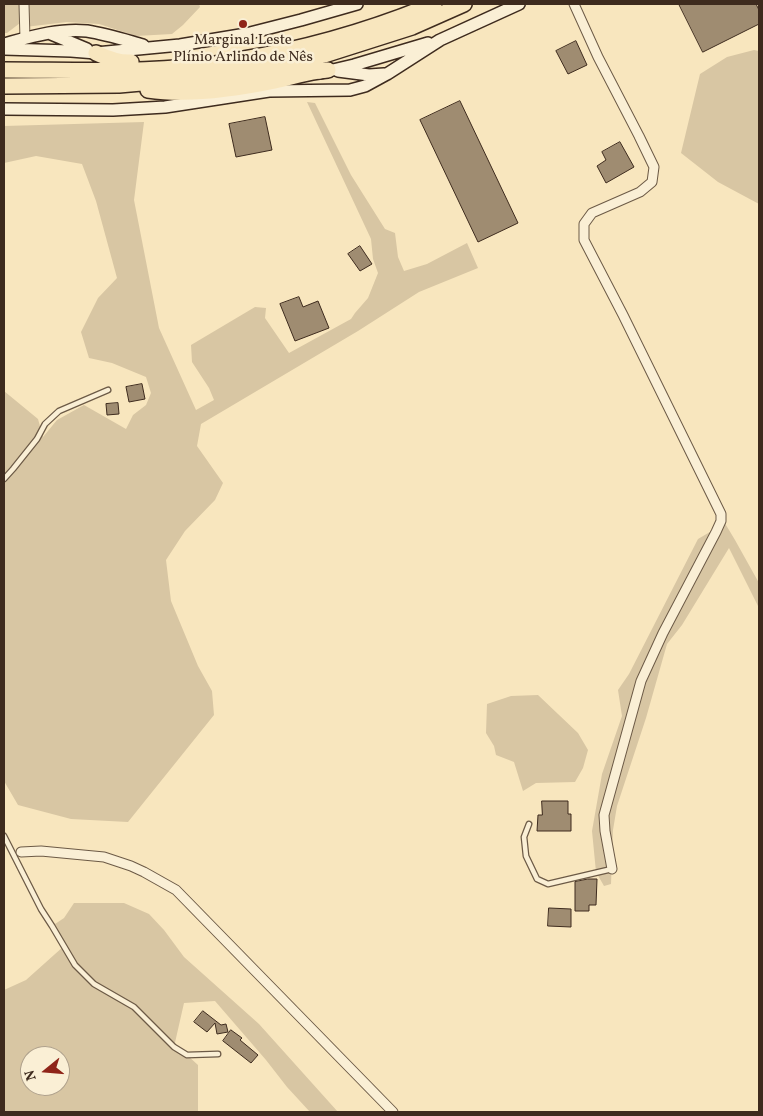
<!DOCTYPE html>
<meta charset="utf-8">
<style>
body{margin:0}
#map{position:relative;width:763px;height:1116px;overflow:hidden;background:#f8e6be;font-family:Vollkorn,serif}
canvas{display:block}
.frame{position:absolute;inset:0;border:5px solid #3e2b1e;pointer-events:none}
.north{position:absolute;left:20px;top:1046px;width:50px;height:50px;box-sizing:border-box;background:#faefd5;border:1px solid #afa18c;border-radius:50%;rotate:253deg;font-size:14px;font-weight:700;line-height:20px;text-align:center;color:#3e2b1e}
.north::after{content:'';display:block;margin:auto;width:18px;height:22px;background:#8f2418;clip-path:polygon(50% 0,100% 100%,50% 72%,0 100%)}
</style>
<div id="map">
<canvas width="763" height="1116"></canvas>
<div class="frame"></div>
<div class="north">N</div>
</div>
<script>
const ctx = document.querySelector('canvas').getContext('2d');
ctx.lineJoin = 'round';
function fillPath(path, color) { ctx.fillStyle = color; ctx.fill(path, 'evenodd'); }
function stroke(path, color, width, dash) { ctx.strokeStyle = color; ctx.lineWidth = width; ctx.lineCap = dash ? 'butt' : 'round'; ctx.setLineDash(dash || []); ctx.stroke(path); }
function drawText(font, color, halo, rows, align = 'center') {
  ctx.font = font + ' Vollkorn,serif'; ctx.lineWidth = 5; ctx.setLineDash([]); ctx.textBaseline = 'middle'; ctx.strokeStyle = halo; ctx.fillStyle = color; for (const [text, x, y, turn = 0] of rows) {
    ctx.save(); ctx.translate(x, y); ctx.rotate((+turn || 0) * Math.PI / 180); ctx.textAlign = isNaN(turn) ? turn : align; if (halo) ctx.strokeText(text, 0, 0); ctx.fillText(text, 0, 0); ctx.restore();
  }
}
fillPath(new Path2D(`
 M4,4H199L200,7L183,25L172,34L136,36L99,24L67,22L25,27L24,20L7,33H4Z
 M754,50L759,51V204L718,182L681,153L700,74L727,57Z
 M307,102L315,103L351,175L385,229L395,233L398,257L404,271L427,264L467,243L478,268L419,292L358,331L201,424L197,446L223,483L215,500L185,531L166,560L171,601L198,666L212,691L214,715L128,822L71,819L18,805L4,781V391L38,419L43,437L57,420L84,405L126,429L133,415L146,405L151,393L146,377L112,363L89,358L81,332L98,298L117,278L96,201L82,164L36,156L4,163V126L144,122L134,200L159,328L196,410L214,400L209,388L192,362L191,345L255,307L266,308L265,318L289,353L351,319L355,313L368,298L378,273L373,259L371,239Z
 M720,515L735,540L759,583V608L729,548L682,625L667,644L646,718L617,806L613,830L611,884L604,886L596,872L592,831L602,774L622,716L618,690L629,674L698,539L715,529Z
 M538,695L578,733L588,750L583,768L575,782L536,783L523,791L514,762L496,755L494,746L486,733L487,704L511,696Z
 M74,903H124L149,914L164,930L184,957L259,1024L338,1112H310L287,1087L266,1060L215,1001L184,1003L174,1047L187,1055L198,1065V1112H4V990L26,980L64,946L52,926L64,918ZM30,1056H60V1086H30Z`), '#d8c6a3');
const building = new Path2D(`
 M679,4H756L759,10V24L703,52Z
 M576,41L587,65L568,74L556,51Z
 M460,101L518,223L478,242L420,120Z
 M265,117L272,150L236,157L229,124Z
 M620,142L634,167L606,183L597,166L606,160L602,152Z
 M360,246L372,264L360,271L348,254Z
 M299,297L303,307L318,301L329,328L295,341L280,304Z
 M142,384L145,399L129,402L126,387Z
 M118,403L119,414L107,415L106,404Z
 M542,801H568V814H571V831H537L538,815H542Z
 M588,879H597L596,905H589V911H575V882Z
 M549,908L571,909V927L548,926Z
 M203,1011L221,1025L226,1024L228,1032L217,1034L215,1023L207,1032L194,1022Z
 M231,1030L242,1038L240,1040L258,1055L251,1063L223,1041Z`);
fillPath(building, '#9f8c71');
stroke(building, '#3e2b1e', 1);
const lane = new Path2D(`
 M4,479L13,469L37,439L45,424L59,411L108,390
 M529,824L524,837L526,856L537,879L548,884L612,869
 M4,836L41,909L52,926L75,965L94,984L134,1007L174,1047L187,1055L218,1054`);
const street = new Path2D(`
 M24,4L25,39
 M574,4L598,57L639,136L654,167L652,182L640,192L592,213L584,224V240L623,315L721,514V521L716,532L663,633L641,681L604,815L605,831L612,869
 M21,852L41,851L104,857L131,866L144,872L176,890L393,1112`);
const secondary = new Path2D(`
 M51,34L87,49
 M4,44C30,37 59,28 87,31C106,34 125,40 143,45
 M4,49L71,51L96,53L180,45L246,34L301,20L357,4
 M338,71L369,75L384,74
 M320,73L354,65L428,43
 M4,109L113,110L165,107L269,91L350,90L365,86L387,74L440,40L519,4`);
const highway = new Path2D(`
 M96,53C107,58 119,63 131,62
 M4,70C69,70 135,73 200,66C213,65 225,62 238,60C305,49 371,30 434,4
 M4,86L119,85L208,77L260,70L324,55L412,27L464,4
 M148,90C187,96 237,89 275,81C293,77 310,71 328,70`);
stroke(lane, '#6c5a46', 7);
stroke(street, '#6c5a46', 11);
stroke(secondary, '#3e2b1e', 14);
stroke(highway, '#3e2b1e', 18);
stroke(lane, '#faefd5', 4.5);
stroke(street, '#faefd5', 9);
stroke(secondary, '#faefd5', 11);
stroke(highway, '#f8e6be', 15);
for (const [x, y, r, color] of [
 [243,24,5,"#8f2418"]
]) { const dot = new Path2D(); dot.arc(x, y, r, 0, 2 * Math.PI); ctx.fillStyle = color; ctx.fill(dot); stroke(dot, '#faefd5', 2); }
drawText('15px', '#3e2b1e', '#faefd5', [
 ["Marginal Leste",243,41],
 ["Plínio Arlindo de Nês",243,58]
]);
</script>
